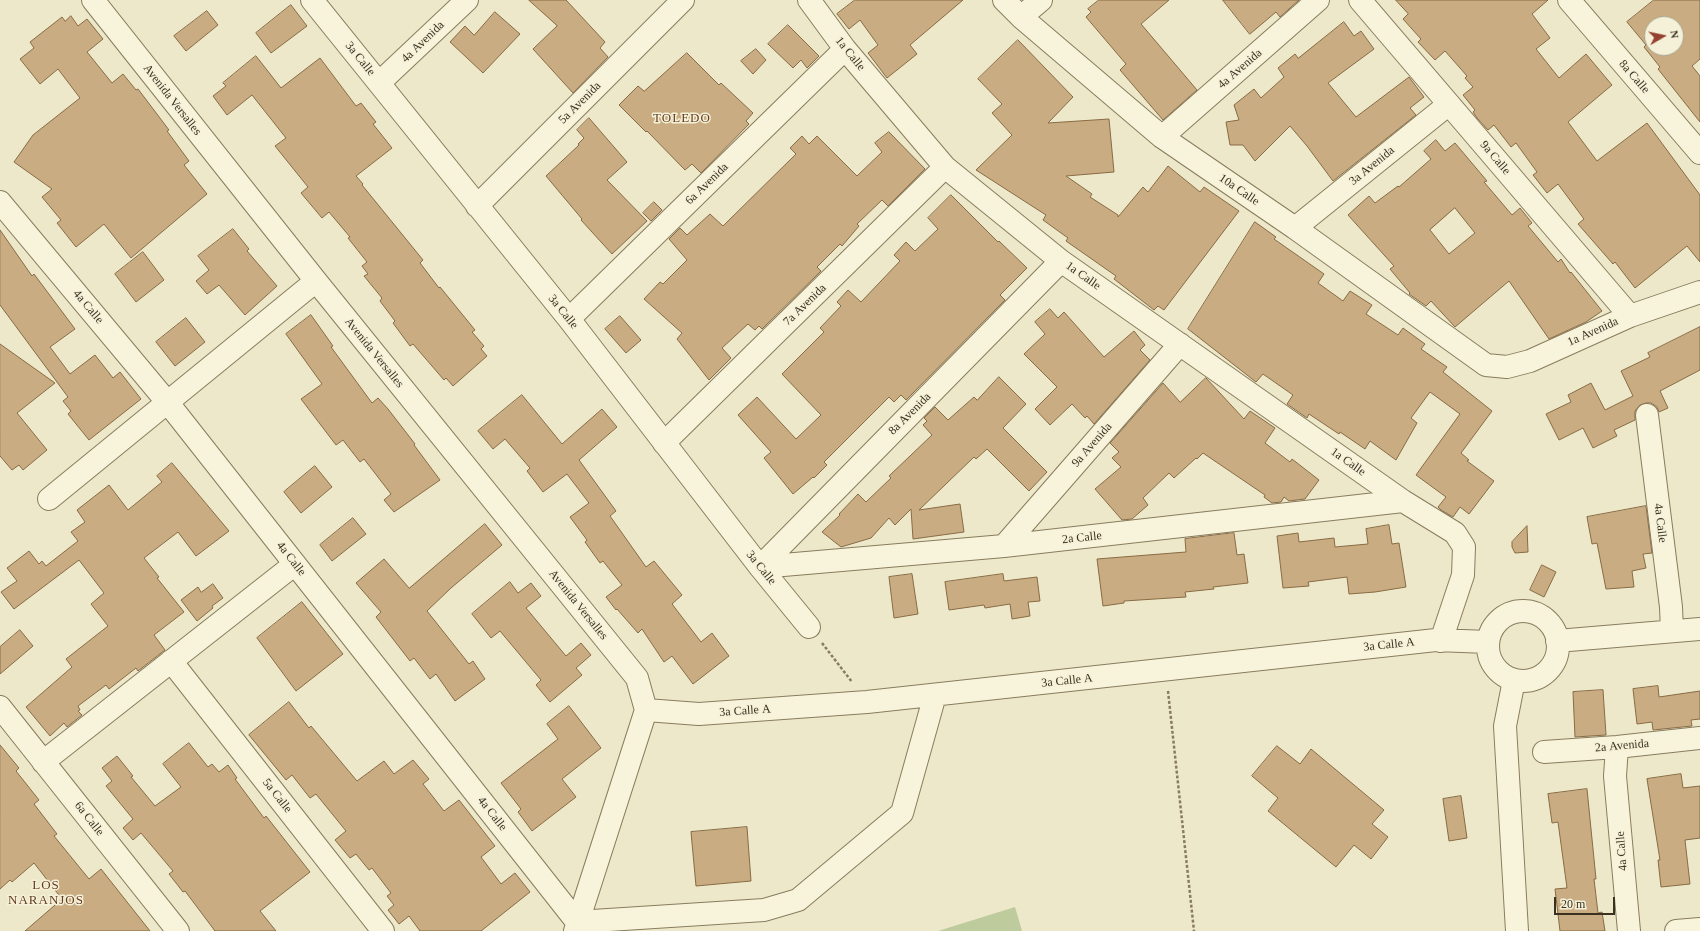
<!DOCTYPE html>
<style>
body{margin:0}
#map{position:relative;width:1700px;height:931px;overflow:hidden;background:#ede8c9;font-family:"Times New Roman",serif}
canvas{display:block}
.north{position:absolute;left:1644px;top:16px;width:40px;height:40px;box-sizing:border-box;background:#f5f1d8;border:1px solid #aaa48f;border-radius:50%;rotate:81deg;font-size:11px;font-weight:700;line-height:16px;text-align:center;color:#3a3121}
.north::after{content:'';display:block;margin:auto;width:14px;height:18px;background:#954231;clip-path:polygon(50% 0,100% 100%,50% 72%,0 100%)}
.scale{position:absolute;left:1554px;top:897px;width:61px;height:18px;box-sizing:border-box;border:2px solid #3a3121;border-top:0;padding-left:5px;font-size:12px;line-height:14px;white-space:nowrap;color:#3a3121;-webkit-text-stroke:3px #f5f1d8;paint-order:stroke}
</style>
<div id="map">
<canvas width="1700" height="931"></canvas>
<div class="north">N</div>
<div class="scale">20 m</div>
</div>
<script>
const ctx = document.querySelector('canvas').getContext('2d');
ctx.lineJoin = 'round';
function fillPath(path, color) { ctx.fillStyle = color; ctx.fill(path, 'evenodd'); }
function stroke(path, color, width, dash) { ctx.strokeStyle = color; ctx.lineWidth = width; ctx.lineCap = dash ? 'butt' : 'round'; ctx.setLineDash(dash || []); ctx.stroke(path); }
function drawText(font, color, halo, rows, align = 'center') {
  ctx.font = font + ' "Times New Roman",serif'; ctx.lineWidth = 3; ctx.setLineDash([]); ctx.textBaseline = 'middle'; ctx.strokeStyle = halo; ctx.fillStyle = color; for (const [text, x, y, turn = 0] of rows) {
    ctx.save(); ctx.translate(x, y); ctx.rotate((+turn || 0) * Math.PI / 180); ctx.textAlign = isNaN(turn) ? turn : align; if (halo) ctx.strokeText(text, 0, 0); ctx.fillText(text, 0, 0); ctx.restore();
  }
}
fillPath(new Path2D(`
 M1015,907L1022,931H938Z`), '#bdcb9d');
const building = new Path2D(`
 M529,0H566L605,42L600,48L608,57L573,93L533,49L557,26Z
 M855,0H963L910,45L917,54L887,78L868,53L878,45L860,20L849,29L837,14Z
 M1099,0H1169L1141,24L1197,90L1163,120L1120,70L1126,64L1086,17L1091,12L1088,9Z
 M1223,0H1299L1280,17L1276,12L1250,34Z
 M1396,0H1548L1532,14L1550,38L1536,49L1559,78L1586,54L1612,85L1568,122L1597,161L1647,123L1700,195V262L1687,246L1635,288L1615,262L1613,264L1578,224L1584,219L1558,184L1547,193L1533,175L1537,172L1516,143L1511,147L1494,125L1488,130L1477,118L1473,112L1475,110L1463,95L1473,87L1465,78L1467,76L1445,51L1435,60L1418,42L1421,39L1403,19L1408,14Z
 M1654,0H1700V59L1692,66L1700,76V122L1658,69L1660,67L1644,47L1646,45L1627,22ZM1652,24H1676V48H1652Z
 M291,5L307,26L271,53L256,33Z
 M207,11L218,25L186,51L174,36Z
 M495,12L520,34L483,73L450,42L465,26L474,35Z
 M71,16L78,26L87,19L103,39L87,52L112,83L123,74L136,90L138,89L169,130L167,131L189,161L184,165L207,194L131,258L104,224L76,247L57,223L61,220L42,197L52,189L14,162L33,135L80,98L58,69L40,84L20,59L34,48L30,42L62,17L65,21Z
 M1344,22L1354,36L1361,31L1374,49L1328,83L1356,117L1409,77L1424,97L1410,108L1416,115L1333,181L1307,146L1290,126L1255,161L1243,145H1230L1226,122L1239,120L1234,105L1254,89L1261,98L1284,77L1278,68L1295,54L1298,58Z
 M788,25L819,56L807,68L801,60L793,68L768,44Z
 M1018,40L1073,97L1048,123L1109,119L1114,172L1066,176L1092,194L1090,197L1118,215V217L1143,187L1148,192L1168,166L1200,192L1204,187L1239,211L1164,310L1158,306L1154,310L1114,279L1116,276L1066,241L1068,238L1043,220L1046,215L976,170L1012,135L992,113L1002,104L978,79Z
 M756,49L766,60L753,74L741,61Z
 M687,53L719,85L721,83L753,113L746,121L749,124L701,173L692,164L685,170L647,131L646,132L619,105L638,86L644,91Z
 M256,56L281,88L320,58L356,106L361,103L376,122L373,124L392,148L356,176L363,184L362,185L423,260L420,263L439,288L440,287L475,330L472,332L484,346L481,349L487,356L453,386L446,378L444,380L413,344L410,346L393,323L395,321L380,301L382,298L364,276L368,274L362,266L367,262L348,238L350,237L329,212L322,218L301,193L308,187L275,146L286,138L252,95L227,115L213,96L226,86L223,83Z
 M589,118L627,162L607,180L647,221L612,254L581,220L582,219L546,176L579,145L578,144L584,138L577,130Z
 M889,132L925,169L888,206L882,200L857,224L859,226L842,246L840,244L817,267L821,271L762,329L759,326L755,330L748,324L722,348L731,358L709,380L677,339L682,333L644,299L660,282L663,284L687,260L669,239L680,228L687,235L710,214L723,226L796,154L790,148L802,136L809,144L817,136L857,176L882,152L875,143Z
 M1436,140L1445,151L1455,143L1487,181L1484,182L1512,215L1520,208L1532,223L1528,226L1558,262L1561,259L1570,273L1571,272L1602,311L1586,322L1549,339L1509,281L1455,327L1431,301L1426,306L1409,294L1410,293L1390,269L1394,266L1348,215L1369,196L1375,203L1398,186L1399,187L1431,159L1424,151ZM1455,208L1475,233L1449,254L1430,230Z
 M951,195L998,242L999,241L1027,268L1000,295L1005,300L906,400L901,395L894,402L889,397L824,462L827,465L814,478L813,477L793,494L764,458L771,452L738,415L757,397L796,439L821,415L782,374L824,332L820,328L841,306L837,302L848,290L861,302L900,261L894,255L906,242L915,251L938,229L928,218Z
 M654,202L662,210L651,221L643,213Z
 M1255,222L1276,237L1274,239L1324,274L1318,283L1343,301L1350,291L1372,305L1366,314L1398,335L1403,328L1425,344L1421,349L1447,367L1443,372L1492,411L1461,453L1469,460L1467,461L1494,481L1469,514L1460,507L1453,517L1441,510L1438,507L1446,497L1416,475L1460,414L1430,392L1411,418L1417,423L1396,460L1370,441L1365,449L1340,432L1339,434L1309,414L1307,418L1287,404L1293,395L1263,374L1256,382L1188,329Z
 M233,229L249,249L247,251L277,286L245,315L219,285L207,294L196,281L209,270L198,256Z
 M0,230L32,276L34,274L75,329L50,347L70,374L95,355L113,378L120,372L141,399L89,440L68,414L71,411L63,401L68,397L0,305Z
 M143,252L164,280L136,302L115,274Z
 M1050,309L1058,318L1064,312L1104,357L1134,331L1145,345L1140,350L1150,360L1094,424L1087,416L1085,418L1072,404L1050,425L1035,409L1057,387L1024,354L1045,334L1035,322Z
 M311,315L333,346L331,347L372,403L378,398L388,409L415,444L414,445L440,480L394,512L384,500L391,494L364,459L360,462L343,440L336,445L301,399L322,384L286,334Z
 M620,316L641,340L626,353L605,329Z
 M186,318L205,342L175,366L156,342Z
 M1700,327V370L1660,391L1668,408L1659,412L1657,407L1651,403H1646L1640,405L1635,411V420L1614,430L1617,436L1593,448L1583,428L1559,440L1546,414L1571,402L1568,395L1591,383L1605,410L1633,396L1621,371L1650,357L1648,353Z
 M0,344L55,383L17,413L47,450L23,470L19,465L12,470L0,456Z
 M999,377L1026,404L1003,428L1047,472L1029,491L987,449L976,459L974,457L919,510L960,504L964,532L913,539L911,509L895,525L889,518L871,538L841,547L822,532L840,515L839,514L858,494L866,502L891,478L889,476L932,435L923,425L927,421L924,418L935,407L948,420L974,397L977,400Z
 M1206,378L1244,419L1250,411L1275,428L1265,443L1290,462L1292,459L1319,480L1305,499L1289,501L1284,497L1281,502L1272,503L1264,497L1265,495L1203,453L1197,459L1196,458L1174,478L1169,473L1143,498L1148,505L1132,519L1122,520L1095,489L1121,467L1112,458L1119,452L1110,443L1163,383L1180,402Z
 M522,395L562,444L602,409L617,427L579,460L616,511L610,516L646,567L654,561L682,595L672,604L701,642L712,633L729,656L693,684L672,656L664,662L642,629L638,633L617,609L616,610L606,597L622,585L603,561L600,563L585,542L587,540L570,517L589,503L567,474L543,492L527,471L530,468L505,439L493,449L478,431Z
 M172,463L229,531L196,556L178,532L144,558L159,577L157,578L184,612L154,635L165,650L138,671L136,668L109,689L106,685L78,706L80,710L78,711L82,715L67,727L64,723L50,736L26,707L72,667L66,659L108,626L91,604L104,593L79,560L14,609L1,592L17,581L7,568L29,551L39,564L42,561L46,566L78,541L71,532L85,522L77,510L109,485L128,510L162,482L157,476Z
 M315,466L332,487L301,513L284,492Z
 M1646,506L1652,553L1643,554L1646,568L1632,571L1634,587L1606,589L1597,543L1592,544L1587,517Z
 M353,518L366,534L332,561L320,545Z
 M485,524L502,545L451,588L427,611L469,664L473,661L485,679L455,701L436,674L430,679L414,658L410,661L376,617L381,612L356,583L384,559L409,588Z
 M1389,525L1392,544L1399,543L1406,587L1375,592L1349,594L1347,577L1308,582L1309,586L1283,588L1277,536L1298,533L1299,542L1334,538L1335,547L1368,544L1366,529Z
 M1527,526L1528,552L1515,553L1512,547V542Z
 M1234,533L1237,555L1244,554L1248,583L1213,587L1214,589L1185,592L1186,597L1124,601V603L1103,606L1097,559L1186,552L1185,539Z
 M1542,565L1556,572L1544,597L1530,590Z
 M912,574L918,614L894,618L889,577Z
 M1003,574L1004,581L1037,577L1040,601L1028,602L1030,616L1012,619L1010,604L985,608L984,605L949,610L945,582Z
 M510,582L518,593L531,583L541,596L526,608L566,656L581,643L591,655L576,668L582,675L550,702L536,685L541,680L500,631L491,638L472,614Z
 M213,584L223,598L212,606L213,608L197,621L181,600L198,587L201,592Z
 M302,602L343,654L296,691L257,638Z
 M20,630L33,646L0,674V647Z
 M1658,686L1659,697L1700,691V719L1691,720L1692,726L1653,730L1652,722L1637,724L1633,689Z
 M1603,690L1606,735L1575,737L1573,692Z
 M289,702L309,728L311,726L357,781L384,761L394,774L413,760L429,779L423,784L444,811L459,800L495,846L481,857L501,884L515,873L530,892L481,931H420L409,916L399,924L388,910L394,905L387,896L391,893L372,868L369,870L356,854L350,858L335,840L346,831L316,794L310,798L292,775L286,780L249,735Z
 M569,706L601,748L562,779L576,797L532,831L518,812L521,809L501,783L558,739L547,724Z
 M189,743L208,767L212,764L219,772L228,765L237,778L235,779L264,818L266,816L310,872L260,911L276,931H215L185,891L183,892L169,874L173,871L141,833L133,840L123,828L133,819L106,786L112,781L102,768L117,756L133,776L131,777L155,806L181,787L163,764Z
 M0,745L19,768L16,771L39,800L34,804L57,834L54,836L89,879L101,869L150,931H25L62,899L34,863L12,882L10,880L0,889Z
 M1277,746L1300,764L1311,749L1384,810L1372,824L1388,837L1371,859L1354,845L1336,867L1268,811L1278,798L1252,776Z
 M1681,774L1683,788L1700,786V838L1685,840L1690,884L1661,887L1658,860H1660L1647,779Z
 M1587,789L1596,879H1594L1598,913L1602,912L1605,931H1560L1555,889L1567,888L1558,822L1552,823L1548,794Z
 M1461,796L1467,838L1449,841L1443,799Z
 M747,827L751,881L696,886L691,832Z`);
fillPath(building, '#c9ac81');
stroke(building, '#876b45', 1);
const minor = new Path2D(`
 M93,0L316,281L637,678L646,710
 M312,0L569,319L760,567L809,627
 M809,0L845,49L945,167L1061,261L1403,501L1455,533L1464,547L1463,575L1441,641
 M1004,0L1021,17L1162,137L1295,228L1486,365L1507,367L1530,361L1630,316L1700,292
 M1360,0L1630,316
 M1569,0L1700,153
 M1021,17L1041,0
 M379,83L467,0
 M1162,137L1318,0
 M0,202L168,403L577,922L764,910L798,900L902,813L935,695
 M477,206L683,0
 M1295,228L1449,104
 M569,319L845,49
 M1647,415L1671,607L1672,631
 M664,443L945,167
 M49,499L316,281
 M1004,546L1180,344
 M760,567L1004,546L1403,501
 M760,567L1061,261
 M1488 646a35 35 0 1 1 70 0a35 35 0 1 1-70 0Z
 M1557,641L1700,629
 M171,661L383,931
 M1514,680L1505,726L1517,931
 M0,707L178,931
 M646,710L699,714L867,702L1436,640L1488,642
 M1617,747L1615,776L1629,931
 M1544,752L1617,747L1700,738
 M43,762L295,564
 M575,931L646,710
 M1676,931L1700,929`);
stroke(minor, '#897c5e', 24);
stroke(new Path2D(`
 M822,643L852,682
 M1168,691L1194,931`), '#897c5e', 2.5, [3, 2]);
stroke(minor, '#f8f4dc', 22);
drawText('12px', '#3a3121', '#f5f1d8', [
 ["4a Avenida",423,42,-44],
 ["1a Calle",850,54,51],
 ["3a Calle",360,59,51],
 ["4a Avenida",1240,69,-41],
 ["8a Calle",1634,77,49],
 ["Avenida Versalles",172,100,52],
 ["5a Avenida",580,103,-45],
 ["9a Calle",1495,158,50],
 ["3a Avenida",1372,166,-39],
 ["6a Avenida",707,184,-44],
 ["10a Calle",1239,190,34],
 ["1a Calle",1083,276,35],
 ["7a Avenida",805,305,-44],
 ["4a Calle",88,307,50],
 ["3a Calle",563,312,51],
 ["1a Avenida",1593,332,-24],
 ["Avenida Versalles",374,353,51],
 ["8a Avenida",910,414,-45],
 ["9a Avenida",1092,445,-49],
 ["1a Calle",1348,462,35],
 ["4a Calle",1660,523,83],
 ["2a Calle",1082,538,-6],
 ["4a Calle",291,559,52],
 ["3a Calle",761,568,51],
 ["Avenida Versalles",578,605,51],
 ["3a Calle A",1389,645,-6],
 ["3a Calle A",1067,681,-6],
 ["3a Calle A",745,711,-4],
 ["2a Avenida",1622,746,-5],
 ["5a Calle",277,796,52],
 ["4a Calle",492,814,52],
 ["6a Calle",89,819,52],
 ["4a Calle",1622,851,-95]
]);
ctx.letterSpacing = '1px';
drawText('13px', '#643c22', '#f5f1d8', [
 ["TOLEDO",682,119],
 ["LOS",46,886],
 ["NARANJOS",46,901]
]);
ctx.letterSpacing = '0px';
</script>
